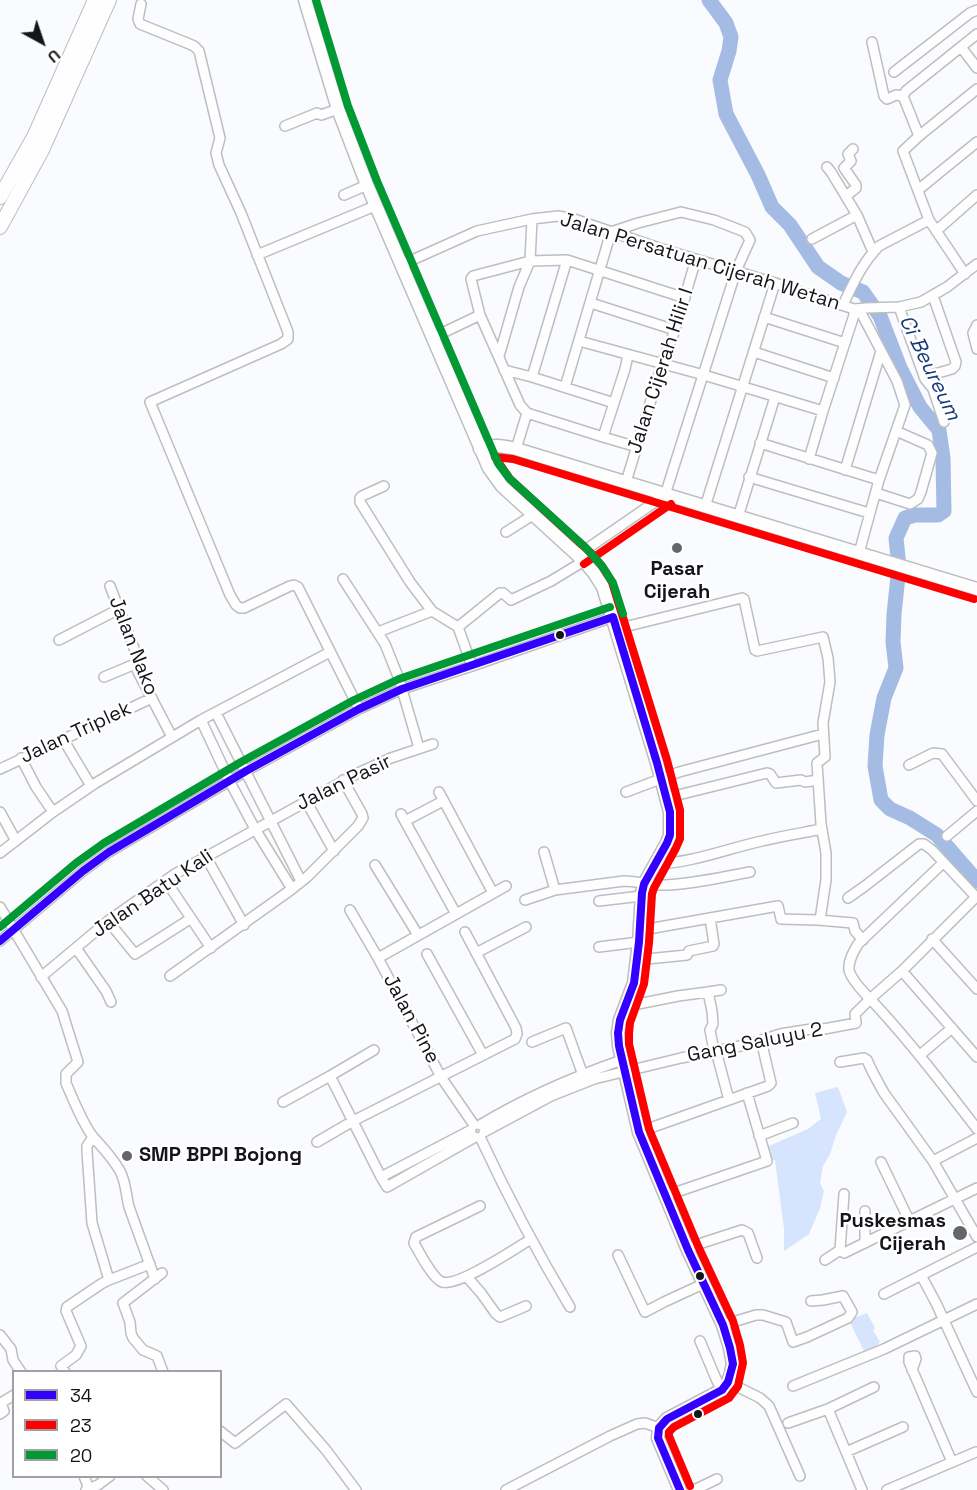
<!DOCTYPE html>
<style>
body{margin:0}
#map{position:relative;width:977px;height:1490px;overflow:hidden;background:#f9fbfe;font-family:"Space Grotesk",sans-serif}
canvas{display:block}
.legend{position:absolute;left:12px;top:1370px;width:210px;height:108px;box-sizing:border-box;background:#fff;border:2px solid #a1a1a3;margin:0;padding:8px 10px;list-style:none;font-size:18px;color:#141518}
.legend li{display:flex;align-items:center;gap:12px;height:30px}
.legend b{width:30px;border:2px solid #a1a1a3}
.north{position:absolute;left:12px;top:12px;width:60px;height:60px;-webkit-text-stroke:4px #fff;paint-order:stroke;rotate:140deg;font-size:16px;font-weight:700;line-height:24px;text-align:center;color:#141518}
.north::after{content:'';display:block;margin:auto;width:21px;height:27px;background:#141518;clip-path:polygon(50% 0,100% 100%,50% 72%,0 100%)}
</style>
<div id="map">
<canvas width="977" height="1490"></canvas>
<ul class="legend">
<li><b style="height:8px;background:#30f"></b>34</li>
<li><b style="height:8px;background:#f00"></b>23</li>
<li><b style="height:8px;background:#093"></b>20</li>
</ul>
<div class="north">U</div>
</div>
<script>
const ctx = document.querySelector('canvas').getContext('2d');
ctx.lineJoin = 'round';
function fillPath(path, color) { ctx.fillStyle = color; ctx.fill(path, 'evenodd'); }
function stroke(path, color, width, dash) { ctx.strokeStyle = color; ctx.lineWidth = width; ctx.lineCap = dash ? 'butt' : 'round'; ctx.setLineDash(dash || []); ctx.stroke(path); }
function drawText(font, color, halo, rows, align = 'center') {
  ctx.font = font + ' "Space Grotesk",sans-serif'; ctx.lineWidth = 5; ctx.setLineDash([]); ctx.textBaseline = 'middle'; ctx.strokeStyle = halo; ctx.fillStyle = color; for (const [text, x, y, turn = 0] of rows) {
    ctx.save(); ctx.translate(x, y); ctx.rotate((+turn || 0) * Math.PI / 180); ctx.textAlign = isNaN(turn) ? turn : align; if (halo) ctx.strokeText(text, 0, 0); ctx.fillText(text, 0, 0); ctx.restore();
  }
}
fillPath(new Path2D(`
 M838,1087L847,1112L836,1135L830,1154L823,1166L820,1183L824,1191L820,1208L809,1234L784,1251V1229L775,1160L772,1159L769,1146L808,1129L821,1119L815,1093Z
 M867,1313L875,1328L873,1330L880,1342L877,1345L878,1347L865,1353L849,1320Z`), '#d6e4fe');
stroke(new Path2D(`
 M709,0L726,23L731,37L729,51L720,80L726,114L758,175L772,207L790,225L818,267L841,283L863,292L880,316L900,368L920,407L939,430L943,458L944,511L938,515H915L905,518L896,538L899,567L894,614L893,642L896,668L884,698L877,735L875,766L881,800L890,809L910,818L937,835L977,881`), '#a4bbe4', 15);
const minor = new Path2D(`
 M141,4L138,19L140,24L187,43L194,46L199,51L220,138L216,153L219,165L241,213L288,332V339L281,344L150,402L230,595L236,605L240,608H244L290,586L294,585L298,587L359,709
 M872,42L884,96L887,99L896,95L903,96
 M961,47L977,68
 M894,72L970,13L977,10
 M285,126L317,113L321,115L338,109
 M919,136L903,96L906,91L977,34
 M827,167L831,172L857,215
 M918,190L977,142
 M344,195L367,185
 M846,196L856,188V185L844,168L851,161L848,154L853,149
 M936,231L977,195
 M812,239L857,215L873,252
 M257,255L375,206
 M401,265L477,231L532,219L558,216L574,219L659,248L775,283L800,292L854,309L866,308L899,307L921,302L947,287L977,264
 M965,274L929,220L903,151L919,136L977,89
 M591,303L675,330
 M843,305C853,284 862,263 879,246L929,220
 M899,307L925,379L933,389L944,422
 M764,317L845,343
 M977,325L973,333L977,349
 M432,338L480,315
 M579,341L704,375L823,411
 M754,352L834,378
 M499,356L519,287L530,261L532,219
 M504,370L532,377L614,403
 M532,377L567,260
 M924,377L952,369L955,366L956,362L933,296
 M565,387L611,232L638,223L681,212L714,220L745,232L750,240L736,271L665,495L578,555
 M527,413L520,405L480,315L471,279L473,276L530,261L567,260L685,298
 M603,437L637,447
 M760,443L879,480
 M516,449L527,413L603,437L625,369L628,355
 M809,459L823,411L854,315V309
 M845,470L881,351
 M749,477L869,513
 M626,482L662,364L675,330L696,259
 M384,486L362,496L360,498V502L410,582L432,611L458,627L472,666
 M876,493L910,504L918,499L921,492L932,453L928,445L896,431
 M705,507L775,283
 M738,517L775,397
 M506,532L533,515
 M859,553L879,480L905,405L897,381L859,309
 M343,579L385,644L399,679L419,748
 M110,586L137,656L135,664L138,672L172,737
 M458,627L500,593H503L511,600L551,581L584,561
 M616,629L742,598L744,599L755,650L757,651L823,637L828,658L830,682L823,723L825,757L817,763L821,824L826,853V880L820,920
 M378,632L432,611
 M59,640L119,609
 M104,677L135,664
 M216,713L301,881
 M201,720L230,782L255,829L292,889
 M63,739L91,786
 M21,758L36,787L53,812
 M909,765L933,753L942,754L977,801
 M0,769L152,698
 M439,792L493,893
 M626,792L679,772L823,734
 M666,798L767,773L770,774L776,783L801,780L805,782L818,780
 M306,801L334,851
 M0,812L16,841
 M401,814L456,914
 M405,821L443,801
 M947,836L977,811
 M544,852L555,890L624,881C638,881 651,886 666,885C694,884 722,877 750,872
 M0,853L53,812L94,784L201,720L330,652
 M206,857L244,925
 M943,863L858,944C854,951 848,960 849,970C851,979 867,996 874,1003C911,1043 944,1086 977,1129
 M655,864C692,863 726,849 762,841C782,836 802,833 822,829
 M375,865L418,935
 M166,881L211,948
 M848,898L865,886L919,844H924L932,850L977,898
 M525,900L555,890
 M599,901L641,896
 M0,907L62,1011L78,1062L66,1074V1083C71,1095 85,1128 94,1138C104,1149 112,1157 120,1171C126,1182 126,1195 129,1207L155,1279
 M350,910L378,958L441,1077L474,1125
 M108,921L135,954L190,919
 M640,929H648L778,906L781,919L818,920L853,923L855,931L863,940
 M932,939L977,989
 M0,941L83,871L109,852L246,771L359,709L402,689L472,666L613,617
 M599,947L639,942
 M76,948L106,991L111,1002
 M476,953L526,927
 M427,954L483,1055
 M378,958L506,886
 M637,960L687,955L689,951L713,946L714,944L710,918
 M902,971L977,1057
 M170,976L292,889L307,877L358,826L363,818L362,814L343,780
 M41,977L108,921L175,874L358,773L391,758L433,744
 M708,992L721,990
 M627,1000L638,1004L678,996L708,992L712,1011L713,1024L710,1030L714,1051
 M532,1042L566,1028L584,1078
 M716,1051L729,1100
 M920,1055L952,1028
 M840,1062L864,1058L867,1060L873,1073L884,1093L933,1161L977,1237
 M330,1076L374,1050
 M283,1102L330,1076L381,1177L387,1187L475,1137
 M480,1125C525,1098 573,1077 622,1060
 M484,1132L551,1096L594,1079L681,1058L750,1044L780,1034L818,1028L824,1029L856,1023L855,1014L870,999L902,971L976,897
 M639,1132L768,1086L771,1083L761,1040
 M759,1136L793,1123
 M93,1137L87,1146V1151L92,1223L109,1280L150,1264
 M480,1137C507,1195 537,1252 570,1307
 M317,1142L353,1121L515,1039L517,1034L516,1028L465,932
 M933,1161L977,1138
 M881,1162L909,1220
 M381,1177L471,1130
 M844,1194L840,1250L844,1253L977,1188
 M665,1196L767,1161L747,1093
 M480,1206L416,1237L414,1243C419,1252 433,1279 442,1282C458,1287 515,1249 531,1239
 M865,1211V1243
 M688,1250L702,1243L742,1230L748,1233L757,1258
 M618,1255L645,1312L664,1302L703,1284
 M825,1260L840,1250
 M162,1273L123,1303L130,1322L131,1333L133,1338L143,1350L157,1356L163,1372
 M921,1275L936,1303L977,1392
 M467,1277L481,1293L496,1314L500,1317L526,1306
 M884,1294L977,1247
 M723,1325L756,1315H763L786,1322L793,1342L807,1337L848,1318L852,1312L843,1296L823,1300L811,1301
 M0,1335L11,1349L13,1360L21,1372
 M700,1341L717,1381L722,1390
 M912,1370L916,1359L915,1356L909,1357V1362L952,1462
 M65,1372L61,1366L76,1355L81,1346L66,1311L67,1307L101,1284L109,1280
 M728,1382L760,1398L769,1406L800,1476
 M793,1386L884,1349L977,1304
 M828,1409L862,1490
 M0,1414L4,1411L1,1403L14,1395
 M788,1423L828,1409L874,1387
 M220,1431L235,1443L286,1404L326,1450L356,1490
 M846,1452L903,1427
 M84,1476L89,1489
 M147,1476L163,1490
 M86,1490L98,1485L110,1476
 M506,1490L610,1436L637,1424L645,1423L659,1428
 M694,1490L717,1479
 M887,1490L976,1452`);
const major = new Path2D(`
 M305,0L338,109L367,185L489,468L502,486L584,561L594,573L603,587L657,763L670,812V835L667,843L644,884L642,893L639,942L634,983L620,1020L618,1033L619,1046L639,1132L688,1250L723,1325L730,1348L733,1364L731,1373L728,1382L722,1390L667,1419L659,1428L658,1438L680,1490
 M480,449C495,444 502,446 516,449L977,589`);
const highway = new Path2D(`
 M0,197L34,137L95,0
 M0,227L42,150L109,0`);
stroke(minor, '#bdbec1', 12);
stroke(major, '#bdbec1', 15);
stroke(highway, '#bdbec1', 16);
stroke(minor, '#fefeff', 9);
stroke(major, '#fefeff', 12);
stroke(highway, '#fefeff', 14);
stroke(new Path2D(`
 M613,617L657,763L670,812V835L667,843L644,884L642,893L639,942L634,983L620,1020L618,1033L619,1046L639,1132L688,1250L723,1325L730,1348L733,1364L728,1382L722,1390L667,1419L659,1428L658,1438L680,1490
 M0,941L83,871L109,852L246,771L359,709L402,689L613,617`), '#30f', 8);
stroke(new Path2D(`
 M584,564L671,504
 M690,1486L669,1436V1432L674,1427L729,1398L738,1386L743,1363L740,1345L733,1321L698,1246L649,1129L629,1044V1033L630,1023L644,984L649,943L652,894L654,888L676,848L680,839V810L667,760L612,582L602,566L591,553L510,479L495,457L513,459L974,599`), '#f00', 8);
stroke(new Path2D(`
 M316,0L348,106L377,181L498,463L510,479L585,547L602,566L613,583L623,614
 M0,927L76,863L104,843L241,762L354,700L399,679L610,607`), '#093', 8);
for (const [x, y, r, color] of [
 [677,548,6,"#646668"],
 [560,635,5,"#141518"],
 [127,1156,6,"#646668"],
 [960,1233,8,"#646668"],
 [700,1276,5,"#141518"],
 [698,1414,5,"#141518"]
]) { const dot = new Path2D(); dot.arc(x, y, r, 0, 2 * Math.PI); ctx.fillStyle = color; ctx.fill(dot); stroke(dot, '#fff', 2); }
drawText('20px', '#141518', '#fff', [
 ["Jalan Persatuan Cijerah Wetan",700,262,17],
 ["Jalan Cijerah Hilir I",661,371,-72],
 ["Jalan Nako",133,646,69],
 ["Jalan Triplek",76,733,-25],
 ["Jalan Pasir",344,783,-26],
 ["Jalan Batu Kali",153,894,-34],
 ["Jalan Pine",411,1019,62],
 ["Gang Saluyu 2",755,1043,-11]
]);
drawText('bold 20px', '#141518', '#fff', [
 ["Pasar",677,570],
 ["Cijerah",677,593],
 ["SMP BPPI Bojong",139,1156,"left"],
 ["Puskesmas",946,1222,"right"],
 ["Cijerah",946,1245,"right"]
]);
drawText('italic 21px', '#183a7e', '#fff', [
 ["Ci Beureum",929,368,64]
]);
</script>
